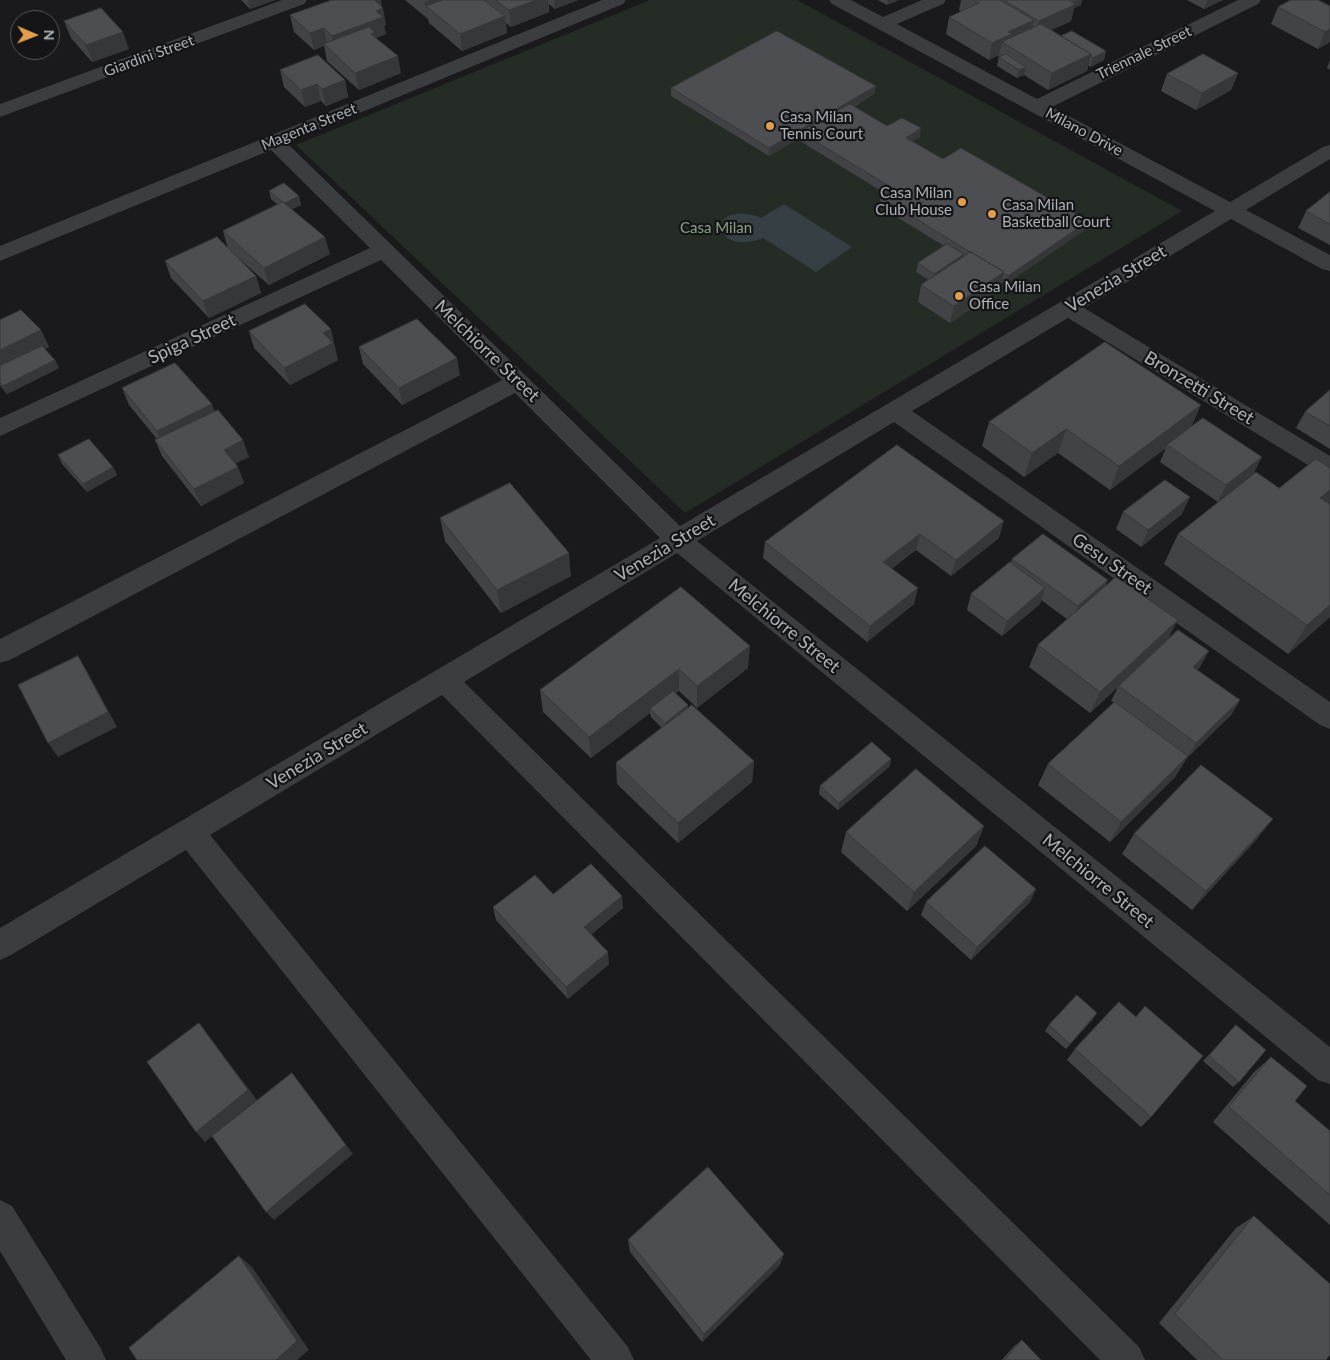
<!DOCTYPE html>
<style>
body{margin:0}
#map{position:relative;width:1330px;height:1360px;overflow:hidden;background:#1a1a1c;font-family:Lato,sans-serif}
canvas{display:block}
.north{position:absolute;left:10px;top:10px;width:50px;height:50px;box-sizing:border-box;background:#151517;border:1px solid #525458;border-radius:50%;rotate:91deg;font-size:14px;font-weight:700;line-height:20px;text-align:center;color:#aeb3ba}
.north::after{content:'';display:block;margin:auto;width:18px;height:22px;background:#e19d4e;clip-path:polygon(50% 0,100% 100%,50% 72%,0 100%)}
</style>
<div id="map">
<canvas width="1330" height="1360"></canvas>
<div class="north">N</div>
</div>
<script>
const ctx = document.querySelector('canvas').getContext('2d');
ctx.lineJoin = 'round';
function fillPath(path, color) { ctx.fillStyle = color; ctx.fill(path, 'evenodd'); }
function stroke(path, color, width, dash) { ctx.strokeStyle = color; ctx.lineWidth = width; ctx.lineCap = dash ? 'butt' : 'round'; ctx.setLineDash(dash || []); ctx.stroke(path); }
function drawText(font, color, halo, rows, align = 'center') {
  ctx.font = font + ' Lato,sans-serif'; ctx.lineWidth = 4.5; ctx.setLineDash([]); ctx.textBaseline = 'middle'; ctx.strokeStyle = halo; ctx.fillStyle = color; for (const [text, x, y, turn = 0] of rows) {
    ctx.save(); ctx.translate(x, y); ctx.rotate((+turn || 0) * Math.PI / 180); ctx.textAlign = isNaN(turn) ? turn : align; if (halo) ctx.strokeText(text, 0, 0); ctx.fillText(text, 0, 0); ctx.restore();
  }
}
fillPath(new Path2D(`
 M650,0H797L1182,211L685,513L296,145Z`), '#242c25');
fillPath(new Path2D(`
 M784,204L852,247L816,272L763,238C752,243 724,247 722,228C720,209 752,213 761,218Z`), '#353f44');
fillPath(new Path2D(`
 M282,0H307L304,4L0,117V104Z
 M602,0H626L623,4L287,143L680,526L1215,211L832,4L829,0H851L883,17L922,0H946L943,4L897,24L1037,99L1238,0H1261L1258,4L1052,107L1230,202L1323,147L1330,145V159L1246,210L1330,255V271L1322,269L1231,219L1084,308L1330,456V476L1321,473L1068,318L912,411L1330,702V729L1320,725L894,422L697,541L1330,1047V1084L1318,1080L677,553L464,682L1139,1347L1145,1360H1100L442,695L210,835L628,1347L634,1360H591L186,850L11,955L0,960V928L660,538L515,393L10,660L0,663V639L502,380L381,260L0,436V418L370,248L271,150L0,261V246Z
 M0,1200L12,1206L100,1347L106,1360H66L0,1251Z`), '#3c3d41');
fillPath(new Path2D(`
 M241,0H275L250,9Z
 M405,0H578L555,9L549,4V12L511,27L506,23L507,33L462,51L429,23L428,19Z
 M878,0H899L887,5Z
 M961,0H1082L1081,5L1074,8L1071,21L1051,30L1061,36L1106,51L1104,60L1090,67L1088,65L1087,71L1048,90L1024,75L1017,78L997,66L999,55L989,60L946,34L949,17L961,11L959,10Z
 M1187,0H1223L1204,9Z
 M1318,0L1330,42L1318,49L1271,24L1278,7Z
 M382,7L386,25L384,26L386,34L376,38L401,73L359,90L327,61L324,46L314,50L294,32L290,15Z
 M64,21L129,49L92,62L71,38Z
 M1330,60V70L1327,68Z
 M280,70L345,80L348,97L326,106L321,101L305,107L284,87Z
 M1238,73L1231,90L1196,110L1161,91L1167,74Z
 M876,86L874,94L854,107L887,126L920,137L913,141L943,159L1086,229L1006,284L1002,282L1000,289L950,323L918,302L921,285L929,280L916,272L918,263L944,246L879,206L881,197L886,194L800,141V138L769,156L671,96V88Z
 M269,191L299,196L301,205L292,209L330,254L269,285L228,249L223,231L278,205L271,199Z
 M1330,192V245L1298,228L1306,211Z
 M165,261L256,276L261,293L209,318L171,278Z
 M0,320L41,330L49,347L45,349L55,360L59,368L7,394L0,385Z
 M249,331L335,346H334L338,360L290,385L254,348Z
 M359,347L460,375L402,405L363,364Z
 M122,388L214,411L249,457L236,463L244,483L201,506L162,456L155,440L157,439L129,405Z
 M1330,390V449L1296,428L1305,412Z
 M989,422L1192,427L1254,473L1218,502L1160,462L1166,448L1110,490L1058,453L1024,477L982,446Z
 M897,445L999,538L951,576L916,550L892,568L914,604L867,642L763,558L765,542Z
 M58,455L113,467L117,475L87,492L62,464Z
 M1279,488L1329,503L1330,617L1288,654L1164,564L1178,534Z
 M1123,512L1182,514L1141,547L1116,529Z
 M440,518L571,576L501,613L445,541Z
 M1012,559L1108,580L1105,586L1167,641L1200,667L1197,670L1240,700L1231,715L1187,758L1175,777L1110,842L1038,785L1048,764L1114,702L1111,701L1118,687L1090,713L1029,667L1038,645L1067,619L1041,600L1040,604L1002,636L967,610L971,594L1011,562Z
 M681,587L748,668L697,708L679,691L676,693L688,705V708L754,761L752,782L678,843L617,784L616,763L662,728L651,717L650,713L591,758L543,712L540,690Z
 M890,766L838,810L819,794L820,786Z
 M984,826L976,846L907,911L841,852L846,832Z
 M1134,834L1257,839L1192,910L1122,854Z
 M553,894L623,908L591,934L609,964L568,999L496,920L493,907Z
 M926,902H1030L971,960L921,915Z
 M1093,1019L1066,1049L1045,1031L1049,1025Z
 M1236,1025L1239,1082L1233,1087L1203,1061Z
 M1075,1049L1151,1117L1141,1127L1067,1060Z
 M1271,1057L1295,1101L1330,1131V1225L1213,1122L1254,1072Z
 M1254,1216L1326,1360H1197L1159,1323L1236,1228Z
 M628,1240L780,1265L702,1342L630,1252Z
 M1022,1340L1041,1360H1002L1014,1346Z`), '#414346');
fillPath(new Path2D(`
 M248,0H275L250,9Z
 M379,0H381L382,9L383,8L386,25L384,26L386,34L335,53L332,36L375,1Z
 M430,0H464L426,6L428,19L425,2Z
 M537,0H548L549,12L511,27L509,10Z
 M554,0H578L555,9Z
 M888,0H899L887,5Z
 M1076,0H1082L1081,5L1074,8L1071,21L1035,38L1039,21L1068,4Z
 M1207,0H1223L1204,9Z
 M505,16L507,33L462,51L460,34Z
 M1034,20L1030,37L1002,42L999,55L989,60L992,43L1008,32Z
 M324,28L327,45L324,44V46L314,50L310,33Z
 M1330,29V42L1318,49L1325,32Z
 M123,32L129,49L92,62L86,45Z
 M1106,51L1104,60L1090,67L1093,58Z
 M1091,54L1087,71L1048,90L1052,73Z
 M398,56L401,73L359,90L355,73Z
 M1026,67L1024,75L1017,78L1019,70Z
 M1238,73L1231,90L1196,110L1202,93Z
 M345,80L348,97L326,106L322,89Z
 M317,84L321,101L305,107L301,90Z
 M876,86L874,94L805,135L800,132V138L769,156V148Z
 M921,128L920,137L905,146L906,138Z
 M299,196L301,205L286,212L284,203Z
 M1088,221L1086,229L1006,284L1008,276Z
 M325,237L330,254L269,285L264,268Z
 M964,254L962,263L933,282L934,274Z
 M1004,272L1000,289L950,323L954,306Z
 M256,276L261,293L209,318L203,301Z
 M331,329L338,360L290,385L284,368L323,333Z
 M41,330L49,347L0,371V350Z
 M457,358L460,375L402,405L399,388Z
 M55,360L59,368L7,394L3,386Z
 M212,404L218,421L164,448L157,431Z
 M1201,405L1190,430L1167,445L1166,448L1110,490L1119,466Z
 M1066,429L1058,453L1024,477L1032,453Z
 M243,440L249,457L230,466L224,450Z
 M1262,457L1254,473L1218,502L1226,485Z
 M113,467L117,475L87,492L83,484Z
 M238,467L244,483L201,506L194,489Z
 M1330,490V502L1326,509L1320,498Z
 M1190,497L1182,514L1141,547L1148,530Z
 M1004,521L999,538L951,576L956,560Z
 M920,534L916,550L880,578L883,562Z
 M569,553L571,576L501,613L497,590Z
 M1108,580L1101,596L1071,622L1078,606Z
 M918,588L914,604L867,642L870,626Z
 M1045,588L1040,604L1002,636L1007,621Z
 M1330,605V617L1288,654L1307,625Z
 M1178,620L1166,643L1119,686L1118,687L1090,713L1100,692Z
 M750,646L748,668L697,708V686Z
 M1209,651L1200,667L1184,682L1193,667Z
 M78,656L87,671L117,727L58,757L48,743Z
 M679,669V691L653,711L650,709V713L591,758L589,737Z
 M1240,700L1231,715L1187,758L1196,743Z
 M688,705V712L665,730V723Z
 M1188,756L1175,777L1110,842L1121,822Z
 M891,759L890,766L838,810L839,803Z
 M754,761L752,782L678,843V823Z
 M1273,819L1257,839L1192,910L1206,891Z
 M984,826L976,846L907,911L914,892Z
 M1036,889L1030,902L971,960L977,947Z
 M622,896L623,908L586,939L584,927Z
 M608,952L609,964L568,999L566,987Z
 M1097,1013L1093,1019L1066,1049L1070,1044Z
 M199,1023L257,1100L205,1142L196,1132Z
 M346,1145L353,1154L274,1220L266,1212Z
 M784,1254L780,1265L702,1342L704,1334Z
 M239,1256L252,1267L309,1350L297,1360H276Z`), '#353739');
const building = new Path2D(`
 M332,0H379L375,1L383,8L376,11L383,17L332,36L324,28L310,33L290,15Z
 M443,0H484L505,16L460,34L426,6Z
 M496,0H537L509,10Z
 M973,0H1000L1034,20L1008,32L1012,34L992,43L949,17L979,3Z
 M1004,0H1068L1076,4L1039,21Z
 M1291,0H1318L1330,6V29L1325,32L1278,7Z
 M101,8L123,32L86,45L64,21Z
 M1041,24L1091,54L1052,73L1002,42Z
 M369,27L375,32L371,34L398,56L355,73L324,44Z
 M777,31L876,86L769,148L671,88Z
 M1072,31L1106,51L1093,58L1091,57V54L1061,36Z
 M1006,54L1026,67L1019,70L999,57Z
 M1203,54L1238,73L1202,93L1167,74Z
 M318,55L345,80L322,89L317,84L301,90L280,70Z
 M850,104L887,126L902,118L921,128L906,138L943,159L961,148L1088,221L1008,276L1003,273L1004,272L971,252H970L881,197L894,189L800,132Z
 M284,183L299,196L285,203L283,202L269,191Z
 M1330,192V224L1306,211Z
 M283,202L325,237L264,268L223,231Z
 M217,237L256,276L203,301L165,261Z
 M947,244L964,254L934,274L918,263Z
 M971,252L1004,272L954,306L921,285Z
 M305,304L331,329L323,333L333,343L284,368L249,331Z
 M21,310L41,330L0,350V320Z
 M417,319L457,358L399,388L359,347Z
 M1105,342L1201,405L1119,466L1066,429L1032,453L989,422Z
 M42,346L55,360L3,386L0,382V366Z
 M175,363L212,404L157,431L122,388Z
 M1330,390V426L1305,412Z
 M218,410L243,440L224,450L238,467L194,489L155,440Z
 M1203,418L1262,457L1226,485L1167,445Z
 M89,439L113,467L83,484L58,455Z
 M897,445L1004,521L956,560L920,534L883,562L918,588L870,626L765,542Z
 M1316,459L1330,468V490L1320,498L1330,504V605L1307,625L1178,534L1256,472L1279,488Z
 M1165,480L1190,497L1148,530L1123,512Z
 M510,483L569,553L497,590L440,518Z
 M1043,534L1108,580L1078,606L1012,559Z
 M1010,562L1045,588L1007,621L971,594Z
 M1116,577L1178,620L1100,692L1038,645Z
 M681,587L750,646L697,686L679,669L589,737L540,690Z
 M1178,630L1209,651L1193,667L1240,700L1196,743L1119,686Z
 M78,656L108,712L48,743L18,685Z
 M673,691L688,705L665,723L650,709Z
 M1115,702L1188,756L1121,822L1048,764Z
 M692,705L754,761L678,823L616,763Z
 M872,742L891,759L839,803L820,786Z
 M1201,765L1273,819L1206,891L1134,834Z
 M916,769L984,826L914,892L846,832Z
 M985,846L1036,889L977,947L926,902Z
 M591,864L622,896L584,927L608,952L566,987L493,907L535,875L553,894Z
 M1077,995L1097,1013L1070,1044L1049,1025Z
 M1119,1002L1136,1017L1145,1006L1203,1056L1151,1117L1075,1049Z
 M199,1023L248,1090L196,1132L147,1062Z
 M1236,1025L1266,1050L1239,1082L1209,1056Z
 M1271,1057L1307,1086L1295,1101L1330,1131V1195L1229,1107Z
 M292,1073L346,1145L266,1212L212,1136Z
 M708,1167L784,1254L704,1334L628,1240Z
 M1254,1216L1330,1284V1355L1326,1360H1223L1175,1314Z
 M239,1256L297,1341L276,1360H137L129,1348Z
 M1022,1340L1041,1360H1005Z`);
fillPath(building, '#4c4e51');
stroke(building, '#353739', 1);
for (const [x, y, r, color] of [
 [770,126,5,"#e19d4e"],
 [962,202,5,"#e19d4e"],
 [992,214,5,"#e19d4e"],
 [959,296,5,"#e19d4e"]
]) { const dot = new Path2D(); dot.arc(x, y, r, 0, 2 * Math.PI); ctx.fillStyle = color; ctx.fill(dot); stroke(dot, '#151517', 2); }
drawText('15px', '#aeb3ba', '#151517', [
 ["Triennale Street",1144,53,-26],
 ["Giardini Street",149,56,-20],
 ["Magenta Street",309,127,-22],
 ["Milano Drive",1084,132,28]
]);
drawText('15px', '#aeb3ba', '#151517', [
 ["Casa Milan",780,117],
 ["Tennis Court",780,134],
 ["Casa Milan",952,193,"right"],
 ["Club House",952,210,"right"],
 ["Casa Milan",1002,205],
 ["Basketball Court",1002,222],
 ["Casa Milan",969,287],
 ["Office",969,304]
], 'left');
drawText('15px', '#89a387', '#151517', [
 ["Casa Milan",716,228]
]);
drawText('18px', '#aeb3ba', '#151517', [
 ["Venezia Street",1116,279,-31],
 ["Spiga Street",192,339,-25],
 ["Melchiorre Street",487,351,44],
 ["Bronzetti Street",1199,388,31],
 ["Venezia Street",665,548,-31],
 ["Gesu Street",1112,564,35],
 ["Melchiorre Street",784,626,39],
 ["Venezia Street",317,756,-31],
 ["Melchiorre Street",1098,881,39]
]);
</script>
